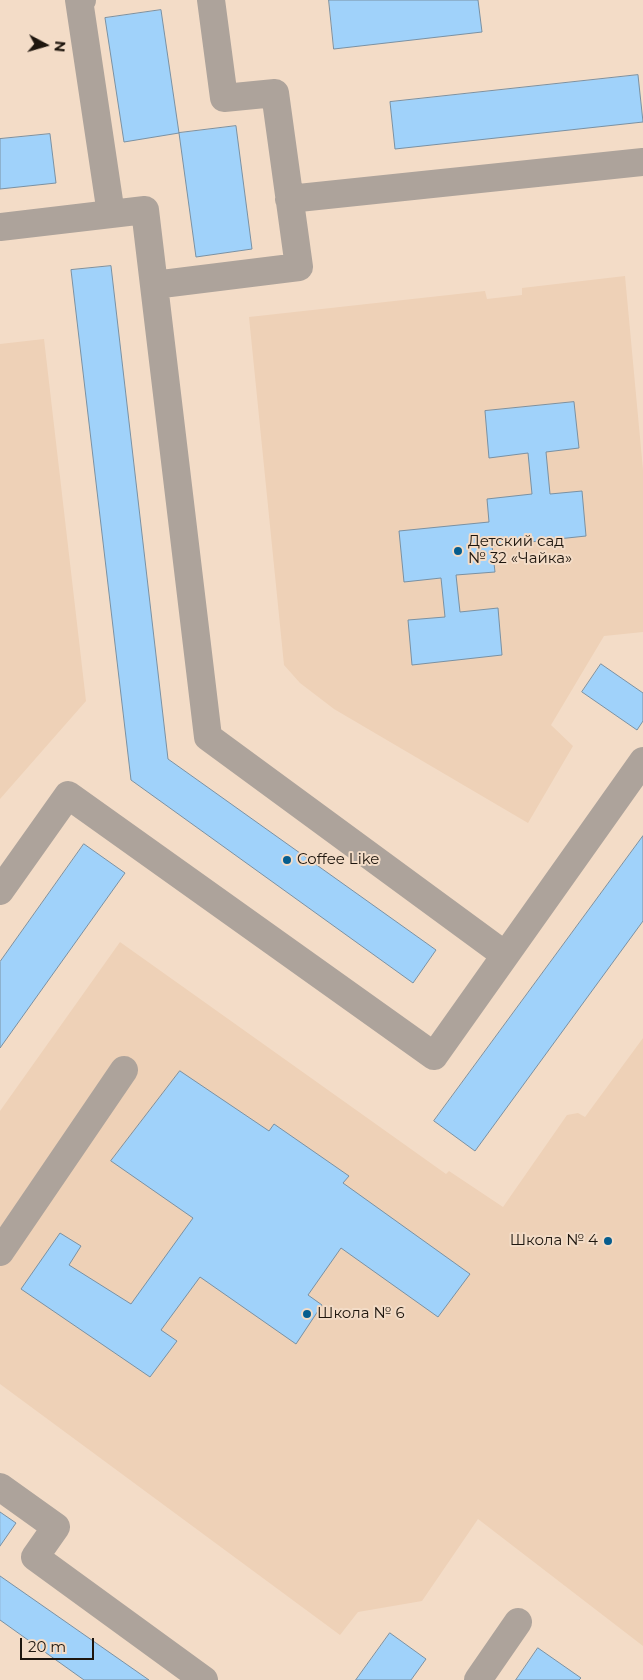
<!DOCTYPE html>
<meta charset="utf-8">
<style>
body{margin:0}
#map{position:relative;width:643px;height:1680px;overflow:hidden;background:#f3dcc7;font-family:Montserrat,sans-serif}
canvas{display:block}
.north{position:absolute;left:20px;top:20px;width:50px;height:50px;-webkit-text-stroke:4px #f3dcc7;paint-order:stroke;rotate:96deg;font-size:14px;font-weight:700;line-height:20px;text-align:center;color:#1e160e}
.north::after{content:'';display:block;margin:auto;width:18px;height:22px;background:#1e160e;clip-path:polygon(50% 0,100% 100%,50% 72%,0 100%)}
.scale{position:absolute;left:20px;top:1638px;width:74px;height:22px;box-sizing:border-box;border:2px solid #1e160e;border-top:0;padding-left:6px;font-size:15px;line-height:18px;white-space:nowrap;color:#1e160e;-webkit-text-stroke:4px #f3dcc7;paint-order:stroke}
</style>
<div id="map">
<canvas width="643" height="1680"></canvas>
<div class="north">N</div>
<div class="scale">20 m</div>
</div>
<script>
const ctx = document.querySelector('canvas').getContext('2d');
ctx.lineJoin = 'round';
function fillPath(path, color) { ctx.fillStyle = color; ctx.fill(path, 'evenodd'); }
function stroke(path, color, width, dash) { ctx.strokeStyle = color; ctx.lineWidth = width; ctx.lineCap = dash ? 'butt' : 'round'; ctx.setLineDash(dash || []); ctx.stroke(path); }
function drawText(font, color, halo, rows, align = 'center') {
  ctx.font = font + ' Montserrat,sans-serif'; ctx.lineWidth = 4; ctx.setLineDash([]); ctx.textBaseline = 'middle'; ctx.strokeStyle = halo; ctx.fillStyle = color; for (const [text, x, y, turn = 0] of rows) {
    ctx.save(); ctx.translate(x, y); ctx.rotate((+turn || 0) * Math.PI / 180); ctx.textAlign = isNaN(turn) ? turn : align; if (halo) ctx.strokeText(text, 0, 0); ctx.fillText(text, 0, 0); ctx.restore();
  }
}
fillPath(new Path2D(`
 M625,276L643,470V632L604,636L551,725L573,746L528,823L334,709L300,683L284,665L249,317L485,291L487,299L522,295V288Z
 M44,339L86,701L0,799V344Z
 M120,942L446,1174L449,1171L503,1207L567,1115L578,1113L585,1117L643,1038V1646L478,1519L422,1601L358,1612L340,1635L0,1384V1111Z`), '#eed1b7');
const building = new Path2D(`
 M329,0H478L482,32L334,49Z
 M161,10L179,133L124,142L105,18Z
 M638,75L643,122L395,149L390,102Z
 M236,126L252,249L196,257L179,133Z
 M50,134L56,183L0,189V139Z
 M111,266L168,759L436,950L413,983L131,780L71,270Z
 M574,402L579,448L546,452L550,494L582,491L586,536L492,546L495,572L456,575L460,612L498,608L502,655L412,665L408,620L445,617L441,578L404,582L399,531L489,522L487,499L532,494L528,453L489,458L485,411Z
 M601,664L643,693V721L637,730L582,692Z
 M643,836V921L475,1151L434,1121Z
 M84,844L125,873L0,1048V962Z
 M180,1071L269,1131L274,1124L349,1176L343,1183L470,1274L438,1317L341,1248L308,1295L322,1305L296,1344L200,1277L161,1330L177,1341L150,1377L21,1289L60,1233L81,1246L69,1265L131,1304L193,1218L111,1161Z
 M0,1512L16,1523L0,1546Z
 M0,1576L149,1680H84L0,1620Z
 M390,1633L426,1659L411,1680H356Z
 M538,1648L581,1678L579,1680H516Z`);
fillPath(building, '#a0d2fa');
stroke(building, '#7a91a3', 1);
stroke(new Path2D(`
 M82,0H79L111,214L145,210L208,737L505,955
 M289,199L643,162
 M0,227L111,214
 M154,285L299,267L275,93L224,98L211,0
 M0,891L68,795L434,1056L643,761
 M0,1252L124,1070
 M0,1487L56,1527L35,1557L204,1680
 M478,1680L518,1622`), '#ada39b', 28);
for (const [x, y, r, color] of [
 [458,551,5,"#065d8e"],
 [287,860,5,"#065d8e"],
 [608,1241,5,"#065d8e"],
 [307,1314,5,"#065d8e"]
]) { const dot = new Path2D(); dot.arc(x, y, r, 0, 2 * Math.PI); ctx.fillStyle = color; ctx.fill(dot); stroke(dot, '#f3dcc7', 2); }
drawText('15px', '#1e160e', '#f3dcc7', [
 ["Детский сад",468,542],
 ["№ 32 «Чайка»",468,559],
 ["Coffee Like",297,860],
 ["Школа № 4",598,1241,"right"],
 ["Школа № 6",317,1314]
], 'left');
</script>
